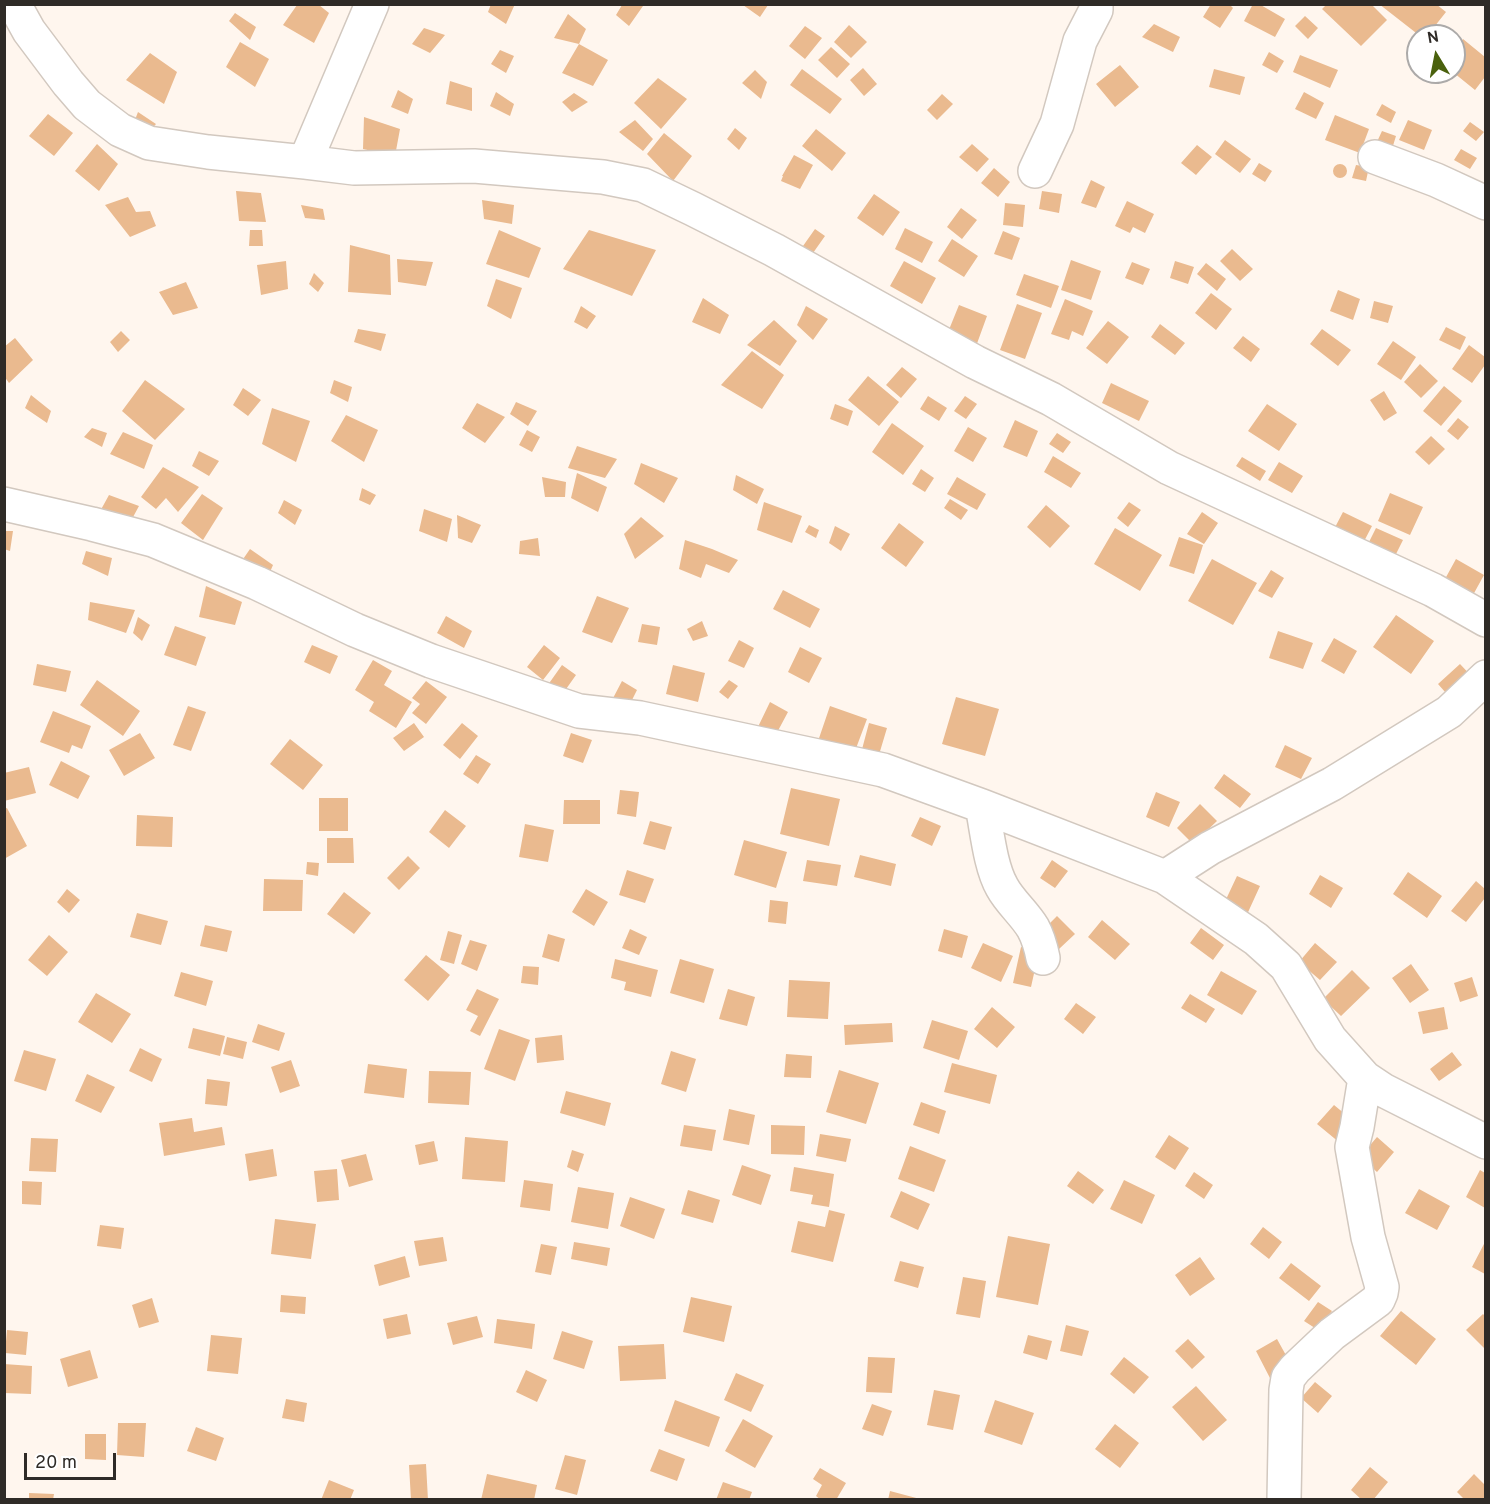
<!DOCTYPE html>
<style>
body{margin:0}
#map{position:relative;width:1490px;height:1504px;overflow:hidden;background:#fff6ee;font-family:Overpass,sans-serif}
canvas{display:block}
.frame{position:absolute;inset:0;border:6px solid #2f2b27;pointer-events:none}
.north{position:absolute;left:1406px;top:24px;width:60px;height:60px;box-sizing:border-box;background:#fff;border:2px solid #acaaa9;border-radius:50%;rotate:350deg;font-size:16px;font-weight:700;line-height:24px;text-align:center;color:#2f2b27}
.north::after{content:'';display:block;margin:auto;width:21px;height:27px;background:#4a610d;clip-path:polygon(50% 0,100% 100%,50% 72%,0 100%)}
.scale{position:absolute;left:24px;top:1453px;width:92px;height:27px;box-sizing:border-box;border:3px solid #2f2b27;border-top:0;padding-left:8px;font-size:18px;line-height:21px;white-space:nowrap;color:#2f2b27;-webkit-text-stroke:4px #fff;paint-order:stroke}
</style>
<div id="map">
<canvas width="1490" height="1504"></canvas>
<div class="frame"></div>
<div class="north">N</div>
<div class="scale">20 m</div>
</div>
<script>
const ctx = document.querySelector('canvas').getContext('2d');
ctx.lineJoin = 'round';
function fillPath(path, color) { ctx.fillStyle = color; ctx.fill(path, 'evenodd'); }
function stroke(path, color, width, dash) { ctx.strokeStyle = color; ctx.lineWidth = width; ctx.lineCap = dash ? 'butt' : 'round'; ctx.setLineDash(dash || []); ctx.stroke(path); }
fillPath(new Path2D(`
 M491,4H515L506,24L488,12Z
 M1211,4H1229L1233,8L1220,28L1203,17Z
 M1253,4H1259L1285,19L1275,37L1244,21Z
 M1327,4H1371L1387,20L1361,46L1322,9Z
 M1379,4H1436L1446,12L1427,36H1420Z
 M297,5H319L329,13L314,43L283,25Z
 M622,5H641L643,6L629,26L616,15Z
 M743,5H768L760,17Z
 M235,13L256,27L250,40L229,21Z
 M568,14L586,29L579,44L554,38Z
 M1305,16L1318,28L1308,39L1295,26Z
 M1154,24L1180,37L1173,52L1142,37Z
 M849,25L867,42L851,58L834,42Z
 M805,26L822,38L805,59L789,46Z
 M424,28L445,35L430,53L412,44Z
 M1463,39L1485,57V77L1475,90L1454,73V51Z
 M240,42L269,59L255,87L226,67Z
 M579,44L608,60L593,86L562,73Z
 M831,47L850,64L837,78L818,60Z
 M500,50L514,56L506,73L491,64Z
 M1269,52L1284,61L1277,73L1262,65Z
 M150,53L177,72L164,104L126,80Z
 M1300,55L1338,70L1330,88L1293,72Z
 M1120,65L1139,87L1115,107L1096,84Z
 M863,68L877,84L864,96L850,80Z
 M802,69L842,99L830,114L790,85Z
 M1214,69L1245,77L1240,95L1209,87Z
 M755,70L767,82L761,99L742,83Z
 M658,78L687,99L661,129L634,103Z
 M450,81L472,88V111L446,104Z
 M398,90L413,99L408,114L391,107Z
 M496,92L514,104L510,116L490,106Z
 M1304,92L1324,103L1316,119L1295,109Z
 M574,93L588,102L572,112L562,102Z
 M942,94L953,104L937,120L927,110Z
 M1382,104L1396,112L1391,123L1376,115Z
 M138,112L156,124L149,132L133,125Z
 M48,114L73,133L54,156L29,136Z
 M1335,115L1369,129L1360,153L1325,140Z
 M364,117L400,129L395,156L363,149Z
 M635,120L653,139L643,151L619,132Z
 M1408,120L1432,130L1424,150L1399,140Z
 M1470,122L1484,132L1476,141L1463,131Z
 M735,128L747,138L739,150L727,139Z
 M816,129L846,153L832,171L802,146Z
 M1382,131L1396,136L1392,149L1376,144Z
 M664,133L692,156L673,181L647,154Z
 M1225,140L1251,159L1240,173L1215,154Z
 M97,144L118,164L99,191L75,171Z
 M972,144L989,159L977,172L959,157Z
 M1197,145L1212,157L1196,175L1181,163Z
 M1461,149L1477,158L1470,169L1454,160Z
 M794,155L813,165L800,189L781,181L783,176H782Z
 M1259,163L1272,171L1265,182L1252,174Z
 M1333 171a7 7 0 1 1 14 0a7 7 0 1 1-14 0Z
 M1356,165L1369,167L1366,181L1352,178Z
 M994,168L1010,182L998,197L981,183Z
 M1091,180L1105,187L1096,208L1081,203Z
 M236,191L261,193L266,222L239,221Z
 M1042,191L1062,194L1059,213L1039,209Z
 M874,194L900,212L883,236L857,218Z
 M128,197L136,212L150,211L156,226L130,237L105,205Z
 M482,200L514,205L512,224L484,219Z
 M1127,201L1154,214L1145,233L1133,227L1130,233L1115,226Z
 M1005,203L1025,205L1023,227L1003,225Z
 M301,205L323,209L325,220L305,218Z
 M961,208L977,220L962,239L947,227Z
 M905,228L933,242L922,263L895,249Z
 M815,229L825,236L813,253L803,246Z
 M250,230H262L263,246H249Z
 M499,230L541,248L529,278L486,264Z
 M589,230L656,250L632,296L563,269Z
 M1003,231L1020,238L1012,260L994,254Z
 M952,239L978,256L964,277L938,261Z
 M350,245L390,255L391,295L348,292Z
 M1232,249L1253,269L1240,281L1220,261Z
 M397,259L433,262L426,286L398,282Z
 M1071,260L1101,271L1091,300L1061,290Z
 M286,261L288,289L261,295L257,265Z
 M904,261L936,278L922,304L890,286Z
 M1175,261L1194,267L1188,284L1170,278Z
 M1132,262L1150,269L1143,285L1125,278Z
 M1206,263L1226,279L1217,291L1197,274Z
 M314,273L324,283L318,292L309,284Z
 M1024,274L1059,286L1051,308L1016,295Z
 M496,279L522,288L511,319L487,306Z
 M186,282L198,308L173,315L159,292Z
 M1338,290L1360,299L1353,320L1330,311Z
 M1211,293L1232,309L1216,330L1195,313Z
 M703,298L729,315L720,334L692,322Z
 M1065,299L1093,311L1083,336L1072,331L1069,340L1051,334Z
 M1374,301L1393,306L1388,323L1370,318Z
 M1017,304L1042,313L1025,359L1000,350Z
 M959,305L987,316L975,349L946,337Z
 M581,306L596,316L587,329L574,322Z
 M806,306L828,319L813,340L797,325Z
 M774,320L797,341L780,366L747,345Z
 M1108,321L1129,337L1107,364L1086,348Z
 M1160,324L1185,343L1175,355L1151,337Z
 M1446,327L1466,337L1460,350L1439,340Z
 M358,329L386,334L381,351L354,342Z
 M1322,329L1351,350L1338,366L1310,344Z
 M121,331L130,340L118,352L110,342Z
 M1243,336L1260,349L1251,362L1233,348Z
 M15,338L33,360L9,383L4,376V347Z
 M1393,341L1416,357L1401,380L1377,364Z
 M1469,345L1485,357V365L1472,383L1452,369Z
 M752,351L784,375L762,409L721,385Z
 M1420,364L1438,381L1421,398L1404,382Z
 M902,367L917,379L901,398L886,385Z
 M868,376L899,402L879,426L848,400Z
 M145,380L185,409L155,440L122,411Z
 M334,380L352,387L348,402L330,393Z
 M1111,383L1149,401L1139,421L1102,403Z
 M1444,386L1462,401L1441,426L1423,411Z
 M243,388L261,400L248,416L233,405Z
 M1384,391L1397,413L1384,421L1370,400Z
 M31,395L51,411L47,423L25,408Z
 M928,396L947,408L939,421L920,409Z
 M965,396L977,404L966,419L954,411Z
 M516,402L537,411L528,426L510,414Z
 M477,403L505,417L485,443L462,428Z
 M835,404L853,411L848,426L830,419Z
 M1267,404L1297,424L1279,451L1248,431Z
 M272,408L310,421L296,462L262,444Z
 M346,415L378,430L364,462L331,441Z
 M1458,418L1469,427L1458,440L1447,431Z
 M1015,420L1038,431L1027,457L1003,447Z
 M892,423L924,446L903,475L872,452Z
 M968,427L987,438L973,462L954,451Z
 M92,428L107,433L102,447L84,437Z
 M527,430L540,437L532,452L519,445Z
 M123,432L153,445L144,469L110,454Z
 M1057,433L1071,442L1063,453L1049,444Z
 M1431,436L1445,449L1429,465L1415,452Z
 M577,446L617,459L605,478L568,468Z
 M199,451L219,461L209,476L192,466Z
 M1053,456L1081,473L1071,488L1044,472Z
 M1242,457L1266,471L1260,481L1236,466Z
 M1279,462L1303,476L1292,493L1268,480Z
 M641,463L678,478L664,503L634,484Z
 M163,467L199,487L178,512L166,498L156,509L141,497Z
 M921,469L934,478L925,492L912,484Z
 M577,473L607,487L598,512L571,498Z
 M736,475L764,489L757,504L733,490Z
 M542,477L566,482L565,497H545Z
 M957,477L986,494L977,510L947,494Z
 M362,488L376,495L370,505L359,500Z
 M1390,493L1423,507L1410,535L1378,521Z
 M202,494L223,508L203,540L181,523Z
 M109,495L139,506L126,530L98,515Z
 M950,499L968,510L961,520L944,508Z
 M284,500L302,510L295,525L278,513Z
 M764,502L802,516L792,543L757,530Z
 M1129,502L1141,510L1128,527L1117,518Z
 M1046,505L1070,526L1050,548L1027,527Z
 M424,509L452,519L447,542L419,531Z
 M1202,512L1218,523L1204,544L1187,534Z
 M1343,512L1372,526L1360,549L1331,535Z
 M457,515L481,525L472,543L458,538Z
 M641,517L664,536L635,559L624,534Z
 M899,523L924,542L906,567L881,548Z
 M809,525L819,530L816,538L805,532Z
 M835,526L850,534L841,551L829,543Z
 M1115,528L1162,555L1140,591L1094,564Z
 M1376,528L1403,540L1395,556L1368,544Z
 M4,531H13L10,551L4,549Z
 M1179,537L1203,545L1194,574L1169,566Z
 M538,538L540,556L519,554L520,541Z
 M685,540L712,549L738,560L729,573L706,564L701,578L679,569Z
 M250,549L273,565L267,579L239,565Z
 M86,551L112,558L108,576L82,564Z
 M1212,559L1257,583L1233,625L1188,601Z
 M1456,559L1484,575L1473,595L1445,579Z
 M1271,570L1284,578L1272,598L1258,591Z
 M206,586L242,602L235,625L199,617Z
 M783,590L820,609L810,628L773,609Z
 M597,596L629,608L612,643L582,632Z
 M90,602L135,610L126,633L88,620Z
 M1396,615L1434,641L1411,674L1373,647Z
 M446,616L472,631L464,648L437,633Z
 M138,617L150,625L142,641L133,633Z
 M702,621L708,636L693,641L687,629Z
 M642,624L660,627L657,645L638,642Z
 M175,626L206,637L196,666L164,655Z
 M1278,631L1313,643L1303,669L1269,658Z
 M1334,638L1357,651L1344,674L1321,661Z
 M739,640L754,648L744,668L728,661Z
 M312,645L338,656L330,674L304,662Z
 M544,645L560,658L543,680L527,667Z
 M800,647L822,658L809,683L788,672Z
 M373,660L392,671L384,685L412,702L396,728L369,711L374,702L355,690Z
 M37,664L71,671L66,692L33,685Z
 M1460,664L1476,681L1453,701L1438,684Z
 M562,665L576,675L559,699L545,689Z
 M673,665L705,673L698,702L666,694Z
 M97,680L140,711L123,736L80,705Z
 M729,680L738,686L728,699L719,692Z
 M426,681L447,697L426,724L412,713L420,704L412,698Z
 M622,681L637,690L627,710L611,702Z
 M956,697L999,709L985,756L942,744Z
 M770,702L788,712L773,740L756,731Z
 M188,706L206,712L191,751L173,745Z
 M830,706L867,719L852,759L816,747Z
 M53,711L91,726L82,749L72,745L69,753L40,742Z
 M414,723L424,737L404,751L393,738Z
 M462,723L478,736L460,759L443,745Z
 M869,723L887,728L878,758L861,753Z
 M140,733L155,758L124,776L109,750Z
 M571,733L592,740L583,763L563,756Z
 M290,739L323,765L303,790L270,764Z
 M1285,745L1312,758L1301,779L1275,767Z
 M476,755L491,764L478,784L463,774Z
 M61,761L90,776L78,799L49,785Z
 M29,767L36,793L4,801V773Z
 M1224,774L1251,794L1240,808L1214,788Z
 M791,788L840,799L829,846L780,834Z
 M620,790L639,792L636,817L617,814Z
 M1156,792L1180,802L1169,827L1146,817Z
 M319,798H348V831H319Z
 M564,800H600V824H563Z
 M1200,804L1217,821L1193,844L1177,828Z
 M7,808L27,846L4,859V809Z
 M445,810L466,826L449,848L429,832Z
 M137,815L173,817L172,847L136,846Z
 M920,817L941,826L932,846L911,836Z
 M650,821L672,827L665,850L643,844Z
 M525,824L554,830L548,862L519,857Z
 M327,838H353L354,863H327Z
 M744,840L787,852L776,888L734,875Z
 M860,855L896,864L891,886L854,877Z
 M408,856L420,868L399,890L387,878Z
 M807,860L841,865L837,886L803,881Z
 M1052,860L1068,871L1055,888L1040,878Z
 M307,862L319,863L318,876L306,874Z
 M627,870L654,879L645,903L619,895Z
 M1408,872L1442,896L1427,918L1393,894Z
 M1320,875L1343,888L1331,908L1309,894Z
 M1237,876L1260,886L1244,921L1221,910Z
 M264,879L303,880L302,911H263Z
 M1476,881L1485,889V898L1466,922L1451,911Z
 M67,889L80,900L69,913L57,902Z
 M586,889L608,902L594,926L572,912Z
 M344,892L371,913L354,934L327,914Z
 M770,900L788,902L786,924L768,922Z
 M137,913L168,921L161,945L130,937Z
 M1057,916L1075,934L1059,949L1042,931Z
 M1102,920L1130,944L1115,960L1088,937Z
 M205,925L232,931L227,952L200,946Z
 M1201,928L1224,945L1213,960L1190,943Z
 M630,929L647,937L639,955L622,948Z
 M944,929L968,936L962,958L938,951Z
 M448,931L462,935L454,964L440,960Z
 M548,934L565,939L559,962L542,957Z
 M49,935L68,952L47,976L28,960Z
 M470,940L487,945L477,971L461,964Z
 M983,943L1013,956L1001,982L971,968Z
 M1315,943L1337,962L1320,980L1299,962Z
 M1021,947L1039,951L1031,987L1013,983Z
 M426,955L450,975L428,1001L404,980Z
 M615,959L658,970L651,997L624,990L626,982L611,978Z
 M680,959L714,969L704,1003L670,993Z
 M1411,964L1429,990L1410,1003L1392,978Z
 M523,966L539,967L538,985L521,983Z
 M1352,970L1370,988L1341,1016L1323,999Z
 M1221,971L1257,991L1242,1015L1207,995Z
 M181,972L213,981L206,1006L174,996Z
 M1472,977L1478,996L1460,1002L1454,983Z
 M789,980L830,982L828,1019L787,1017Z
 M477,989L499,999L480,1036L470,1031L478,1016L466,1010Z
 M728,989L755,997L747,1026L719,1019Z
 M96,993L131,1014L112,1043L78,1022Z
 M1190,994L1215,1009L1206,1023L1181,1008Z
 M1076,1003L1096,1017L1083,1034L1064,1019Z
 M992,1007L1015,1027L997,1048L974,1029Z
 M1444,1007L1448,1029L1423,1034L1418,1012Z
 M932,1020L968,1031L959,1060L923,1048Z
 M892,1023L893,1042L845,1045L844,1025Z
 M258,1024L285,1033L279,1051L252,1042Z
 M193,1028L225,1036L220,1056L188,1048Z
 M499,1029L530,1040L515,1081L484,1069Z
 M562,1035L564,1060L537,1063L535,1038Z
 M227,1037L247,1042L243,1059L223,1054Z
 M140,1048L162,1059L152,1082L129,1071Z
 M24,1050L56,1059L46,1091L14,1081Z
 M671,1051L696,1059L686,1092L661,1084Z
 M1452,1052L1462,1065L1439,1081L1430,1069Z
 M786,1054L812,1056L811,1078L784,1077Z
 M291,1060L300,1086L280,1093L271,1067Z
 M952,1063L997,1075L990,1104L944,1092Z
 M368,1064L407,1069L404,1098L364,1093Z
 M839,1070L879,1083L866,1124L826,1112Z
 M429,1071L471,1072L469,1105L428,1103Z
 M87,1074L115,1087L101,1113L75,1101Z
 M207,1079L230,1082L227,1106L205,1104Z
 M566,1091L611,1103L605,1126L560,1113Z
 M921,1102L946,1111L939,1134L913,1125Z
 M1334,1105L1357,1124L1340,1143L1317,1124Z
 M729,1109L755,1115L749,1145L723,1140Z
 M192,1118L194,1132L222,1127L225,1145L164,1156L159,1123Z
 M684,1125L716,1130L712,1151L680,1146Z
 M771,1125L805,1126L804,1155L771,1154Z
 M820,1134L851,1139L846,1162L816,1156Z
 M1169,1135L1189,1148L1175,1170L1155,1157Z
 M465,1137L508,1141L505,1182L462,1179Z
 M1377,1137L1394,1152L1377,1172L1360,1157Z
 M31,1138L58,1139L56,1172L29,1171Z
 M434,1141L438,1161L419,1165L415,1145Z
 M910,1146L946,1160L934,1192L898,1179Z
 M273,1149L277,1176L249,1181L245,1154Z
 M572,1150L584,1154L578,1172L567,1167Z
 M366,1154L373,1180L349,1187L341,1160Z
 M742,1165L771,1175L761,1205L732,1195Z
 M794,1167L834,1174L829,1207L811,1204L813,1195L790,1191Z
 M337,1169L339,1200L317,1202L314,1171Z
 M1480,1170L1485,1173V1208L1466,1197Z
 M1078,1171L1104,1190L1093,1204L1067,1186Z
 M1194,1172L1213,1185L1204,1199L1185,1186Z
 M524,1180L553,1184L550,1211L520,1207Z
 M1124,1180L1155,1195L1142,1224L1110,1209Z
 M22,1181L42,1182L41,1205L22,1204Z
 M578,1187L614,1193L608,1229L571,1222Z
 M1419,1189L1450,1206L1437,1230L1405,1213Z
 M688,1190L720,1200L713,1223L681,1214Z
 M901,1191L930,1204L918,1230L890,1217Z
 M630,1197L665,1209L654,1239L620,1226Z
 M829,1210L845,1214L833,1262L791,1252L798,1221L825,1227Z
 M275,1219L316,1224L311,1259L271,1254Z
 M100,1225L124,1228L121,1249L97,1246Z
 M1263,1227L1282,1242L1269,1259L1250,1244Z
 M1008,1236L1050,1244L1038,1305L996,1297Z
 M443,1237L447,1261L419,1266L414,1241Z
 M574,1242L610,1248L607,1266L571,1259Z
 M1485,1242V1274L1472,1267Z
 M541,1244L557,1247L551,1275L535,1272Z
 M405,1256L410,1277L379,1286L374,1265Z
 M1200,1257L1215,1279L1190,1296L1175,1275Z
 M900,1261L924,1267L918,1288L894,1281Z
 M1291,1263L1321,1286L1309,1301L1279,1278Z
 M963,1277L986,1281L980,1318L956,1314Z
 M281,1295L306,1297L305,1314L280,1312Z
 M691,1297L732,1306L724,1342L683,1332Z
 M152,1298L159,1322L139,1328L132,1305Z
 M1318,1302L1332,1311L1318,1330L1304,1321Z
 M1401,1311L1436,1339L1416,1365L1380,1336Z
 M407,1314L411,1334L387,1339L383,1319Z
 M1483,1314L1485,1316V1349L1466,1330Z
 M477,1316L483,1337L453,1345L447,1323Z
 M497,1319L535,1324L532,1349L494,1343Z
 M1066,1325L1089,1331L1082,1356L1060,1351Z
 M7,1330L28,1332L26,1355L5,1353Z
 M562,1331L593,1341L584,1369L553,1359Z
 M211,1335L242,1338L238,1374L207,1371Z
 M1028,1335L1052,1341L1047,1360L1023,1353Z
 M1188,1339L1205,1357L1192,1369L1175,1351Z
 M1277,1339L1293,1368L1271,1380L1256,1351Z
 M664,1344L666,1379L620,1381L618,1346Z
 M90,1350L98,1378L68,1387L60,1359Z
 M868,1357L895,1358L892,1393L866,1392Z
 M1124,1357L1149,1377L1134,1394L1110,1374Z
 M4,1364L32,1366L31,1394L4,1393Z
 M526,1370L547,1380L537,1402L516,1392Z
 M736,1373L764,1385L751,1412L724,1400Z
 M1315,1382L1332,1396L1318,1413L1301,1398Z
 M1196,1386L1227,1420L1203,1441L1172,1407Z
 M934,1390L960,1395L953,1430L927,1425Z
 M286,1399L307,1403L304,1422L282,1418Z
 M675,1400L720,1417L709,1447L664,1431Z
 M995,1400L1034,1413L1022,1445L984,1432Z
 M872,1404L892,1411L883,1436L862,1429Z
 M743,1419L773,1436L755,1468L725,1451Z
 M118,1423H146L144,1457L117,1455Z
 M1115,1424L1139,1443L1120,1468L1095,1449Z
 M196,1427L224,1438L216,1461L187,1451Z
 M85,1434H106V1460L85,1459Z
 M659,1449L685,1459L677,1481L650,1471Z
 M565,1455L586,1460L577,1495L555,1489Z
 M426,1464L428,1500H411L409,1465Z
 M1370,1467L1388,1482L1373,1500H1362L1351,1490Z
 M820,1468L846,1483L836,1500H821L816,1496L822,1485L813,1479Z
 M487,1474L537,1485L534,1500H481Z
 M1474,1474L1485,1485V1496L1483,1500H1465L1457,1492Z
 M329,1480L354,1490L350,1500H321Z
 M723,1482L752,1492L749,1500H716Z
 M890,1491L920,1499V1500H888Z
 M29,1493L54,1494L53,1500H29Z`), '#eaba8f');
const street = new Path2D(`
 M14,4L29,31L68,83L87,105L120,130L149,143L208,152L305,162L354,168L474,166L603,177L643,185L693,209L774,250L975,362L1051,399L1169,468L1433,590L1486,620
 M1375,157L1436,180L1486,203
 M305,162L372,4
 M1035,171L1057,124L1080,41L1096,10V4
 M4,504L92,524L153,540L257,583L355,630L431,661L579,711L640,718L883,770L982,806L1165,877L1256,939L1286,966L1330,1039L1365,1078L1383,1090L1486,1142
 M982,806C987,830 990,866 1002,887C1010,902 1024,913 1033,928C1038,937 1041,948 1043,958
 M1165,877L1210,848L1332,784L1449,712L1486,677
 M1284,1500L1286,1390L1288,1378L1295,1369L1332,1334L1378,1300L1381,1293L1382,1287L1368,1237L1352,1147L1357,1127L1365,1078`);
stroke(street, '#d2c8bf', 36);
stroke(street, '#fff', 33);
</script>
